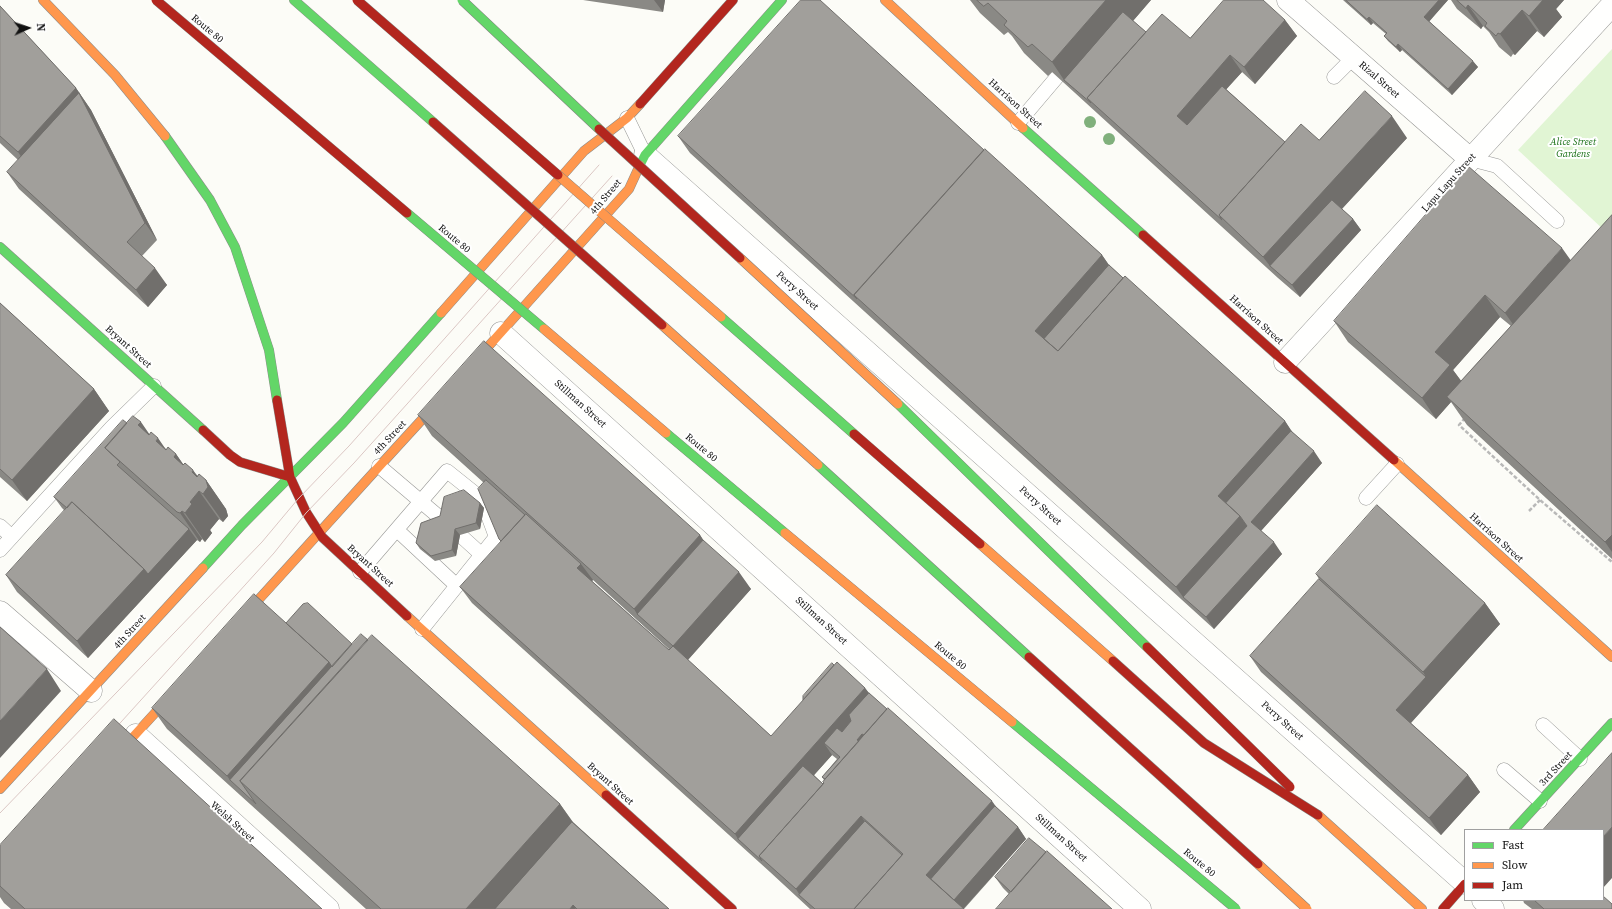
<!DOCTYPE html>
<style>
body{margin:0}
#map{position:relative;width:1612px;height:909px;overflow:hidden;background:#fcfcf7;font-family:"Source Serif 4",serif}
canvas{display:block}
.legend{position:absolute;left:1464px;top:829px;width:140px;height:72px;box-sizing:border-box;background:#fff;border:1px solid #a0a0a0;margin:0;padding:5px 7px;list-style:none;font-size:12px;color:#111}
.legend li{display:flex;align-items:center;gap:8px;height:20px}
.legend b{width:20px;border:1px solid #a0a0a0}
.north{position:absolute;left:8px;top:8px;width:40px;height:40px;-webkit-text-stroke:3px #fff;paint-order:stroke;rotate:87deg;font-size:11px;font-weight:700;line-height:16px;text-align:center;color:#111}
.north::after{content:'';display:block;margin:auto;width:14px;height:18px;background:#111;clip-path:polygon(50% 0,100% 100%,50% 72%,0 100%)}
</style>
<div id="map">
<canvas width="1612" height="909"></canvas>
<ul class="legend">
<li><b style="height:5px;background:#63d668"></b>Fast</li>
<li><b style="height:5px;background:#ff974d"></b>Slow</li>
<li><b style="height:5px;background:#b3261e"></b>Jam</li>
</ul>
<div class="north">N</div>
</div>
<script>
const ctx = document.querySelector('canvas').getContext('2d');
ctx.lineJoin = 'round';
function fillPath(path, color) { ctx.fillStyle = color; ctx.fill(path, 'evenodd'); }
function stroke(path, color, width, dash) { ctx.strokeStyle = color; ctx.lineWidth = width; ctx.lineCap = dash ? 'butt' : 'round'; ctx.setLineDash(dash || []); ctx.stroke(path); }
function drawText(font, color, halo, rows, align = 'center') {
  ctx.font = font + ' "Source Serif 4",serif'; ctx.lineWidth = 4; ctx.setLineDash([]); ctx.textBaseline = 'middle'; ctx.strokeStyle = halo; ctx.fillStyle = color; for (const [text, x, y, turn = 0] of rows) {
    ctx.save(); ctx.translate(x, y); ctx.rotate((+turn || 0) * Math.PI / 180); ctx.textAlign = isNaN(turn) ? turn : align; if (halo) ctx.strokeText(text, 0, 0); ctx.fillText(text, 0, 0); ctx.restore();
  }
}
fillPath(new Path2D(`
 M1612,49V223L1605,231L1518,150Z`), '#e1f5d4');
const lane = new Path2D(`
 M1334,77L1354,57
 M627,118L645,155
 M1018,123L1057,77
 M1470,159L1497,166L1557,221
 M379,466L445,522
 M1366,498L1397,464
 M0,526L12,537
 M397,530L457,586
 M460,535L482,555
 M0,550L112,427L154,386
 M360,572L447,471L482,499L496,537L422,629
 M1543,725L1580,759
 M1504,770L1540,801`);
const street = new Path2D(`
 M1288,0L1470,159
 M645,155L1465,883
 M501,333L1140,909
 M1285,362L1612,5
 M0,612L91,691
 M136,735L328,909
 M1483,900L1493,909`);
const fast = new Path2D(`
 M294,0L433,122
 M1023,128L1143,235
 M165,136L210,200L235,247L269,350L277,400
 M640,165L645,155L782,0
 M0,247L203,430
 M203,568L242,525L343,423L441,313
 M1514,830L1612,723`);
const slow = new Path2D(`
 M43,0L115,75L165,136
 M885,0L1023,128
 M441,313L584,151L627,118L640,104
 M469,368L629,189L640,165
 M1394,460L1612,657
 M407,616L606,795
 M239,621C307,547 373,472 442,398
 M113,759L175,691
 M0,789L203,568
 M1318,815L1422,909`);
const jam = new Path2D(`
 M640,104L733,0
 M1143,235L1394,460
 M277,400L290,477
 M203,430L230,455L240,462L290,477
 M290,477L306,512L322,537L407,616
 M606,795L732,909
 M1443,909L1465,884`);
stroke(lane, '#979795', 15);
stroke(street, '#979795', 23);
stroke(fast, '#8d8d8b', 10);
stroke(slow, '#8d8d8b', 10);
stroke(jam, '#8d8d8b', 10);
stroke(new Path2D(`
 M1465,418L1459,425L1540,500L1612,562
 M1529,511L1540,500`), '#b9b9b8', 2.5, [4, 2]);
stroke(lane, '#fffffe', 14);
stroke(street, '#fffffe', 22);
stroke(fast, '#63d668', 9);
stroke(slow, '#ff974d', 9);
stroke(jam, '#b3261e', 9);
stroke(new Path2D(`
 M112,732L274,553L306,513L354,463L612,176
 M0,813L262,542L298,499L349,446L599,165`), '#dbc7c4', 1);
const fastBridge = new Path2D(`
 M462,0L599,129
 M407,213L544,329
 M721,317L854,434
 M898,404L1147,647
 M666,433L785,533
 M818,465L1029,657
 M1012,722L1236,909`);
const slowBridge = new Path2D(`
 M558,175L721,317
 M740,258L898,404
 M662,325L818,465
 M544,329L666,433
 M785,533L1012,722
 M980,544L1113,661
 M1258,864L1307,909`);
const jamBridge = new Path2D(`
 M156,0L407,213
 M357,0L558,175
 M433,122L662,325
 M599,129L740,258
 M854,434L980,544
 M1147,647L1290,787
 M1029,657L1258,864
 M1113,661L1204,743L1318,815`);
stroke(fastBridge, '#848482', 10, []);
stroke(slowBridge, '#848482', 10, []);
stroke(jamBridge, '#848482', 10, []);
stroke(fastBridge, '#63d668', 9);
stroke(slowBridge, '#ff974d', 9);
stroke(jamBridge, '#b3261e', 9);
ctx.fillStyle = '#80b07c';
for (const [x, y] of [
 [1090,122],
 [1109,139]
]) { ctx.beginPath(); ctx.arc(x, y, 6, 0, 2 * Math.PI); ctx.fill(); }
fillPath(new Path2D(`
 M583,0H665L663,12Z
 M970,0H1151L1133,21L1146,32L1190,38L1285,20L1297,36L1255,84L1242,72L1226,89L1285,142L1319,140L1407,138L1342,209L1353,219L1361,230L1300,297L1278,278L1052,72L1048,76L1024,53L1012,36L1008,32L1004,35L980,13Z
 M1343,0H1448L1429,21L1478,67L1452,95L1402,50L1400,52L1388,41L1384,36L1386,34L1373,23L1371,25Z
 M1451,0H1564L1556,9L1562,17L1544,37L1537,31L1515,55L1513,54L1511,57L1499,47L1489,32L1483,26L1481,29L1457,9Z
 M0,6L76,88L91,110L157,240L142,256L167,285L148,307L19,189L7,172L18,160L0,143Z
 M678,136L984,150L1102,255L1109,265L1285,421L1291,431L1322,463L1261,531L1282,554L1214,629L690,153Z
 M1612,215V559L1467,425L1451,402L1436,419L1348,342L1334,321L1571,260ZM1500,317L1511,326L1461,381L1453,370Z
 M0,303L94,389L109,411L27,501L0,477Z
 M418,415L700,535L703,540L751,589L688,660L771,736L865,688L869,693L1018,827L1026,839L964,909H810L770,872L472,603L460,587L501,542L499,539L484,483L432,436ZM593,580L670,650H669L592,581ZM832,755L837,759L822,777L824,780L823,782L824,783L823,784L814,775Z
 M127,423L149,434L166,449L176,454L183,464L198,476L206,480L226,509L228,516L223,522L219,519L210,530L212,533L205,542L202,539L200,542L197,540L88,658L17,592L6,575L65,511L62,508L54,497Z
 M480,503L484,508L480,529L460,535L456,556L435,561L420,549L416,543Z
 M1316,574L1485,603L1500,624L1411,723L1468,775L1480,792L1441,835L1261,672L1250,656L1319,579Z
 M286,623L352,644L560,804L573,822L669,909H366L167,729L152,708Z
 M0,845L322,909H11L4,903L0,897Z
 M1046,852L1009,894L1003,888L995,877Z
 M1523,900H1603L1612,909H1532L1524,903Z`), '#8a8985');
fillPath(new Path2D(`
 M654,0H665L663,12Z
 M1106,0H1151L1074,89L1064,80L1052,62Z
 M1439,0H1448L1428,23L1424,17Z
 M1543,0H1564L1556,9L1562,17L1544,37L1529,16Z
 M1468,5L1483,26L1481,29L1466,8Z
 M1522,10L1537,31L1515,55L1500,34Z
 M1369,17L1373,23L1371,25L1367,19Z
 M1285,20L1297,36L1255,84L1244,67Z
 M1398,44L1402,50L1400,52L1396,47Z
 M1230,55L1242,72L1188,132L1177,116Z
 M1473,61L1478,67L1452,95L1448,89Z
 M76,88L91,110L157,240L145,223L33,174L18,152Z
 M1392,116L1407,138L1281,275L1270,266L1263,257Z
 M1353,219L1361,230L1300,297L1292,285Z
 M1562,248L1577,269L1520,334L1505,313Z
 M1102,255L1117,277L1052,350L1035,331Z
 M155,268L167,285L148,307L136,290Z
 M1485,295L1500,317L1453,370L1465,386L1447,397L1451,402L1436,419L1422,398L1435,352Z
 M94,389L109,411L27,501L12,480Z
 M1285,421L1299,442L1235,515L1218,496Z
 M141,422L161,451L138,425Z
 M158,438L178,467L156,441Z
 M1314,451L1322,463L1259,533L1251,522Z
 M176,454L196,483L174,457Z
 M193,470L207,489L206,480L226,509L228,516L223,522L203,494L192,472Z
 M199,491L219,519L210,530L212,533L205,542L185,513L190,502Z
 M480,503L484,508L480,529L476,523Z
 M182,511L202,539L200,542L180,513Z
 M1240,516L1255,537L1183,597L1176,587Z
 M189,529L197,540L88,658L77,641L144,569Z
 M455,529L460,535L456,556L452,550Z
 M700,535L714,556L637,614L634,609Z
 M1612,535V552L1605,542Z
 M1274,542L1282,554L1214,629L1206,617Z
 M581,564L593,580L589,584L577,568Z
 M739,572L751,589L685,663L673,646Z
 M1485,603L1500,624L1408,726L1396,710L1426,677L1423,672Z
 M329,662L344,683L230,780L227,776Z
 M47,669L61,691L0,758V721Z
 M865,688L877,704L834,752L824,743L832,755L749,848L738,839L735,834Z
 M862,734L870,745L829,783L857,740Z
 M1468,775L1480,792L1441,835L1429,818Z
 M992,801L1004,818L940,889L926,875Z
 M560,804L587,843L529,909H466Z
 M861,816L873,833L801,897L796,889Z
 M1018,827L1026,839L963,909L952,901Z
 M1612,827V878L1603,888V837Z
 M573,905L576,909H570Z`), '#716f6c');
const building = new Path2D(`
 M801,0H820L984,150L854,295L857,299L678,136Z
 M977,0H1106L1052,62L1032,44L1028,47L1004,25L1007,21L988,3L984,6Z
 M1224,0H1263L1285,20L1244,67L1230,55L1177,116L1187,125L1222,86L1285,142L1219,215L1222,220L1087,98L1162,14L1190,38Z
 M1346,0H1439L1424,17L1473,61L1448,89L1398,44L1396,47L1384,36L1387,33L1369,17L1367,19Z
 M1457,0H1543L1529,16L1522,10L1500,34L1498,33L1496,36L1485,26L1487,23L1468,5L1466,8Z
 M0,6L76,88L18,152L0,136Z
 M1123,12L1146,32L1087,98L1091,103L1064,80Z
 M1365,91L1392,116L1263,257L1219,215L1301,124L1319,140Z
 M79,93L145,223L127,242L155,268L136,290L7,172Z
 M985,149L1102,255L1035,331L1058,351L1125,276L1285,421L1218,496L1240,516L1176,587L854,295Z
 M1468,166L1562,248L1505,313L1485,295L1435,352L1450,365L1422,398L1334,321Z
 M1332,200L1353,219L1292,285L1270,266Z
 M1612,215V535L1605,542L1447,397Z
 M1109,265L1123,278L1058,351L1044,339Z
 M0,303L94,389L12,480L0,469Z
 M484,341L700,535L634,609L418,415Z
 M133,416L141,422L138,425L149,435L151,432L158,438L156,441L166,450L168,447L176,454L174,457L183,465L185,463L193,470L192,472L197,477L199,474L206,480L208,487L203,494L199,491L190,502L192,504L185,513L182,511L180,513L177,512L105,448Z
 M123,420L127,423L105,448L120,462L117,465L189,529L148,574L144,569L72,502L67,508L54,497Z
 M1291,431L1314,451L1251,522L1274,542L1206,617L1183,597L1247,526L1240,516L1226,503Z
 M486,480L525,515L501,541L499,539L478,489Z
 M464,490L480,503L476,523L455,529L452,550L431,556L416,543L421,523L440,516L444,497Z
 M72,502L144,569L77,641L6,575Z
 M1377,505L1485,603L1423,672L1316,574Z
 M526,514L581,564L577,568L669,650L673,646L637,614L703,540L739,572L673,646L771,736L837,662L865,688L735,834L460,587Z
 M1319,579L1426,677L1396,710L1468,775L1429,818L1250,656Z
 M254,594L329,662L227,776L152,708Z
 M308,603L352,644L332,667L329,662L286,623L303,604Z
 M0,627L47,669L0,721Z
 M361,634L368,640L240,781L256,804L230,780Z
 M372,635L560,804L466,909H381L240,781Z
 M832,663L834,665L803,700V696Z
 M869,693L887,709L864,735L862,734L857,740L859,741L825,779L822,777L840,757L824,743L837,728L842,732L851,721L849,715Z
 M888,708L992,801L926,875L964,909H854L903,854L861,816L796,889L759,856L824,783L823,782Z
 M114,719L322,909H25L0,886V845Z
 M1612,753V827L1603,837V830H1543Z
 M803,766L823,784L759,856L762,861L738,839Z
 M995,806L1018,827L954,900L931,879Z
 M865,821L902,855L854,909H815L799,895Z
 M572,822L669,909H577L573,905L570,909H495Z
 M1029,838L1046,852L1011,892L995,877Z
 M1047,851L1112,909H996Z
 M1603,896L1612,904V909H1544L1534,900H1603Z`);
fillPath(building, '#a19f9b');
stroke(building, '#716f6c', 1);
drawText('10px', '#111', '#fff', [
 ["Route 80",207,29,40],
 ["Rizal Street",1379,80,41],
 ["Harrison Street",1015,104,42],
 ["Lapu Lapu Street",1449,183,-48],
 ["4th Street",606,197,-50],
 ["Route 80",454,239,40],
 ["Perry Street",797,291,42],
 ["Harrison Street",1256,320,42],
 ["Bryant Street",128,347,42],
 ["Stillman Street",580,404,42],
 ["4th Street",390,438,-47],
 ["Route 80",701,448,40],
 ["Perry Street",1040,506,42],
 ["Harrison Street",1496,538,42],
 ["Bryant Street",370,566,42],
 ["Stillman Street",821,621,42],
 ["4th Street",130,632,-48],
 ["Route 80",950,656,40],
 ["Perry Street",1282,721,42],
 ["3rd Street",1556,769,-47],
 ["Bryant Street",610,784,42],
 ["Welsh Street",232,822,42],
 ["Stillman Street",1061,838,42],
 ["Route 80",1199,863,40]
]);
drawText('italic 10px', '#1b7118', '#fff', [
 ["Alice Street",1573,142],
 ["Gardens",1573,154]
]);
</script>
